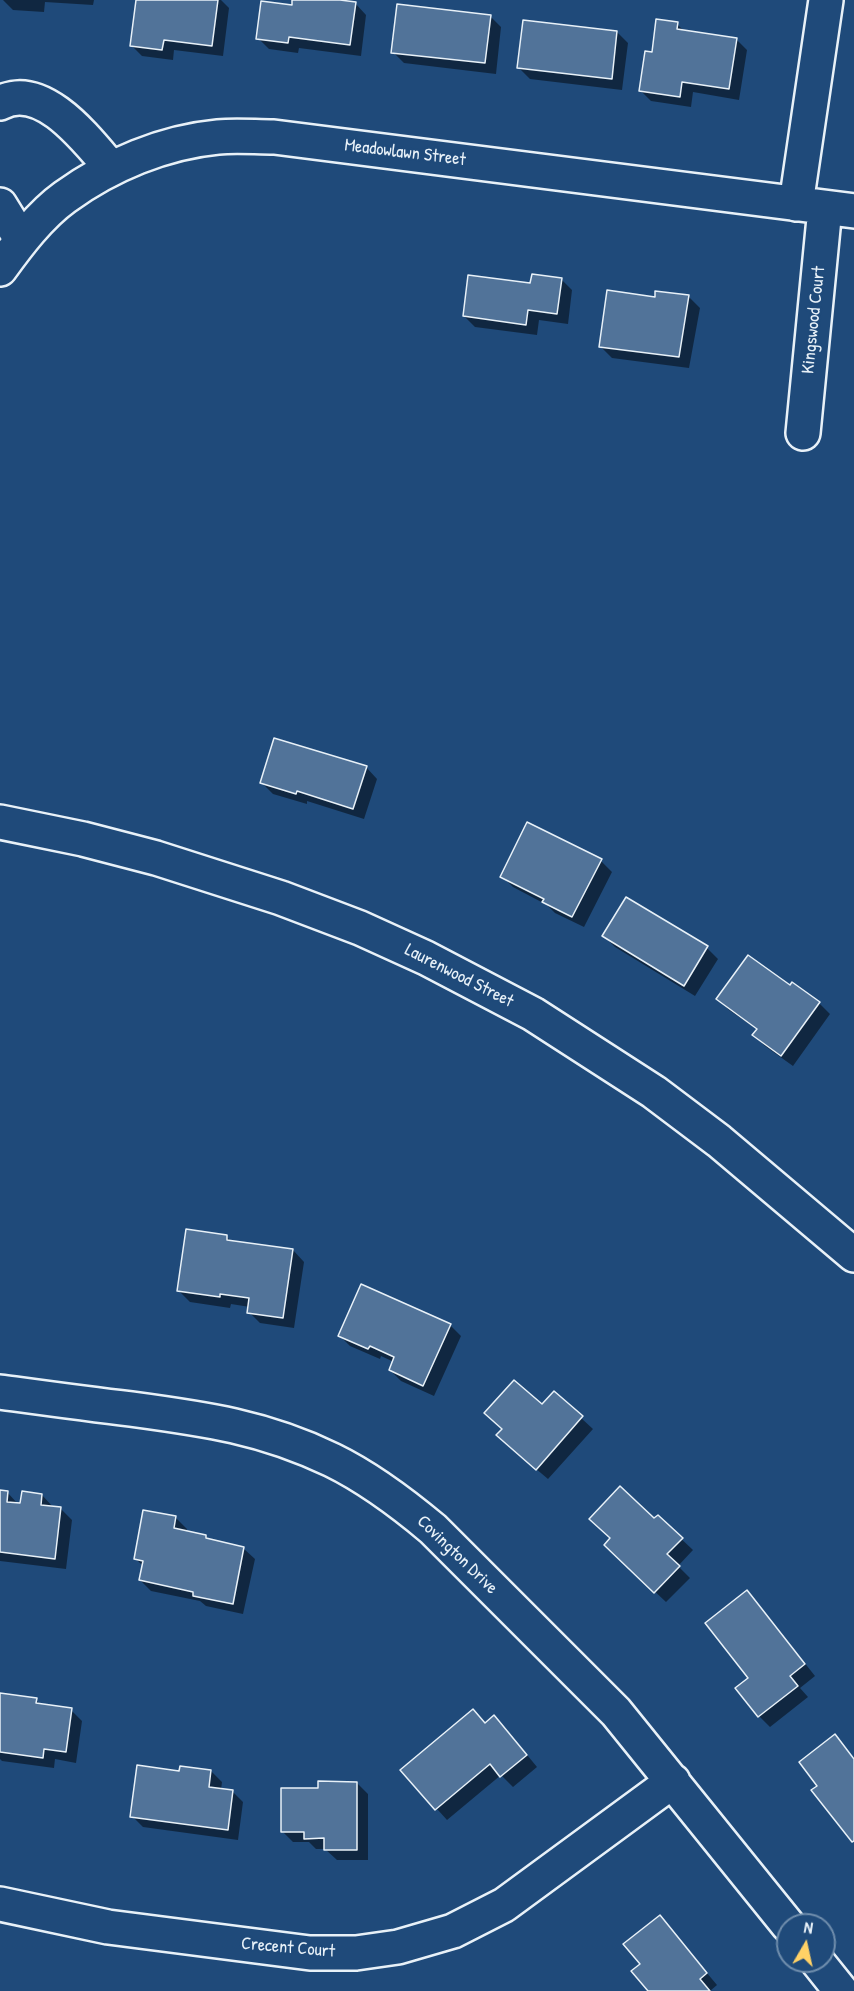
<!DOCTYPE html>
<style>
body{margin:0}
#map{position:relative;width:854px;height:1991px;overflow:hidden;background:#1f4a7a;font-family:"Patrick Hand",sans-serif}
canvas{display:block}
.north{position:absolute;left:776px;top:1913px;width:60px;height:60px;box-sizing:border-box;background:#1f4a7a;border:2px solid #6f8dac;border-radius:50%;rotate:9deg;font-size:16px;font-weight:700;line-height:24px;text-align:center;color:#e8f1f8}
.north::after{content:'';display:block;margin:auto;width:21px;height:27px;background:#ffd166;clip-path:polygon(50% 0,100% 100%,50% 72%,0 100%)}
</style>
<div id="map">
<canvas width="854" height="1991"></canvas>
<div class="north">N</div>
</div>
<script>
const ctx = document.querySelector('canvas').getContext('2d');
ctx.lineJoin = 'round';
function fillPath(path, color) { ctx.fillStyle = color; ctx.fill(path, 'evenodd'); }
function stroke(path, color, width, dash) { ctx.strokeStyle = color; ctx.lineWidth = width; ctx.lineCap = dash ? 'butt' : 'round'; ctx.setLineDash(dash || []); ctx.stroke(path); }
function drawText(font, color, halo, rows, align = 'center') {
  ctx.font = font + ' "Patrick Hand",sans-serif'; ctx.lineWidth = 4.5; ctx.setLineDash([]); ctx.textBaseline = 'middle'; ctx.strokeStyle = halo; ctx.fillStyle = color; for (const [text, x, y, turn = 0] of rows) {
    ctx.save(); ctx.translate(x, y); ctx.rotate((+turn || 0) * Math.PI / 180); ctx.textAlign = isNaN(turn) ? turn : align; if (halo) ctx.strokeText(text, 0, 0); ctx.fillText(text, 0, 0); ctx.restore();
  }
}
fillPath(new Path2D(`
 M3,0H94L93,5L45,2L44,12L13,10Z
 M137,0H221L229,8L223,56L174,50L173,60L142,56L131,45Z
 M294,0H329L355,3L366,15L361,56L299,48L298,53L269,49L258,38L293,7Z
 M490,16L501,27L496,74L404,63L393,52Z
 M677,24L684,31L736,39L747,50L739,100L693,92L691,107L651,101L640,90L653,54Z
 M617,32L628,43L622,90L530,79L519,68Z
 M561,279L572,290L568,324L539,320L537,335L475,327L464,316L532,285Z
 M689,297L700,308L689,368L612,358L601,347L656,298Z
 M366,767L377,779L364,819L307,801V804L273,794L262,783Z
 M528,824L601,861L612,872L584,927L555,913L547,905L513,887L502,876Z
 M604,936L707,948L718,959L695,996L615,947Z
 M790,987L819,1003L830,1014L793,1066L765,1046L754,1035L758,1030L729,1010L718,999Z
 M227,1237L232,1242L293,1250L304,1262L294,1328L260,1323L249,1312L250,1307L231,1304L230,1308L190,1302L179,1291Z
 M450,1325L461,1336L434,1396L401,1381L390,1370L394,1362L381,1356L380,1359L350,1346L339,1335Z
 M554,1393L593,1429L548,1479L509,1446Z
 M0,1491L7,1492L18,1504L42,1495L53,1507L61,1509L72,1520L66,1569L0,1561Z
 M658,1517L693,1550L678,1566L690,1578L666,1602L617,1556Z
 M176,1518L187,1529L186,1532L206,1536L210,1541L243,1548L255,1559L243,1614L206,1606L200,1601L151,1591L140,1580L143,1566L135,1558Z
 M746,1592L757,1603L815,1676L800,1688L808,1697L770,1727L759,1716L751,1679Z
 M0,1694L36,1700L42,1706L71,1710L82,1721L76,1763L55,1759L54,1768L2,1761L0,1759Z
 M486,1724L505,1728L537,1767L513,1787L501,1775L447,1820L402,1770Z
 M211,1771L222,1782L221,1790L232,1791L243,1802L238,1840L143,1827L132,1816L180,1773Z
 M357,1783L368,1794V1860H337L325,1849H316L309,1842H293L282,1831L320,1789Z
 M660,1917L717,1985L710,1991H650L642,1965Z`), '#0007');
const building = new Path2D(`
 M136,0H218L212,46L164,40L162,50L130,46Z
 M292,0H340L356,2L350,45L289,37L288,43L256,39L261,1L292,5Z
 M397,4L491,15L485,63L391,53Z
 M656,19L678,22L677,29L737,38L729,89L682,82L680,97L639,91L645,51L652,52Z
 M523,20L617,31L612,79L517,68Z
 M532,274L562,278L557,314L528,310L526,325L463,316L468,275L530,283Z
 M607,290L655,297V291L689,295L679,357L599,347Z
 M274,738L367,766L353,809L297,791L296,794L260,783Z
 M527,822L602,859L572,917L542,902L544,899L500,877Z
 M626,897L708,946L684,986L602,936Z
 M748,955L790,985L792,982L820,1002L781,1056L752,1035L757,1029L716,999Z
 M186,1229L227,1235V1240L293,1249L283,1318L247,1313L249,1298L220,1294V1297L177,1291Z
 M361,1284L451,1324L423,1386L389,1370L394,1357L370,1346L368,1349L338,1336Z
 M514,1380L542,1404L554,1391L583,1416L536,1470L496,1435L502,1429L484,1413Z
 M620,1486L654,1518L658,1515L683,1538L667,1554L680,1566L654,1593L604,1545L610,1538L589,1519Z
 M0,1490L8,1491L7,1502L20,1503L22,1491L42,1494L41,1505L61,1507L55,1559L0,1552Z
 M143,1510L176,1516L174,1528L206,1535V1538L244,1547L233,1604L193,1596V1592L139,1580L143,1561L134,1559Z
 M747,1590L805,1664L790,1676L798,1686L758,1717L735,1688L748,1678L705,1623Z
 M0,1693L37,1698L36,1703L72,1708L66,1752L44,1749L43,1758L0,1752Z
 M473,1709L485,1723L494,1715L527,1755L500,1777L490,1764L435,1810L400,1770Z
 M835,1734L854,1759V1841L852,1842L811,1790L817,1786L799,1762Z
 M137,1765L179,1771L180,1766L211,1770L209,1787L233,1790L228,1830L130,1817Z
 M318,1781L357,1782V1850H324V1838L304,1839V1832H281V1788H318Z
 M660,1915L707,1973L700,1979L710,1991H648L631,1971L640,1964L623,1944Z`);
fillPath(building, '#517399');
stroke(building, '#e8f1f8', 1.5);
const minor = new Path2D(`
 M0,103C42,80 87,140 111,168
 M796,204L826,0
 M0,205L21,239
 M0,269C18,244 40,215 65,197C109,165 164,142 218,137C236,135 255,137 274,137L854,211
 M803,433L825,208
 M0,822L83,839L156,858L281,898L360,928L426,958L533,1014L654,1092L719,1141L854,1255
 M0,1392C44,1398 87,1404 131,1409C205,1419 264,1427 332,1460C369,1478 402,1503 433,1529L616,1712L788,1925
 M0,1904L108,1927L310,1953H356L398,1947L453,1931L504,1905L673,1781
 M817,1961L841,1991`);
stroke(minor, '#e8f1f8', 38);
stroke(minor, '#1f4a7a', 33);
drawText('18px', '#e8f1f8', '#1f4a7a', [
 ["Meadowlawn Street",405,153,7],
 ["Kingswood Court",814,320,-84],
 ["Laurenwood Street",459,976,27],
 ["Covington Drive",457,1555,44],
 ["Crecent Court",288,1948,5]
]);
</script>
